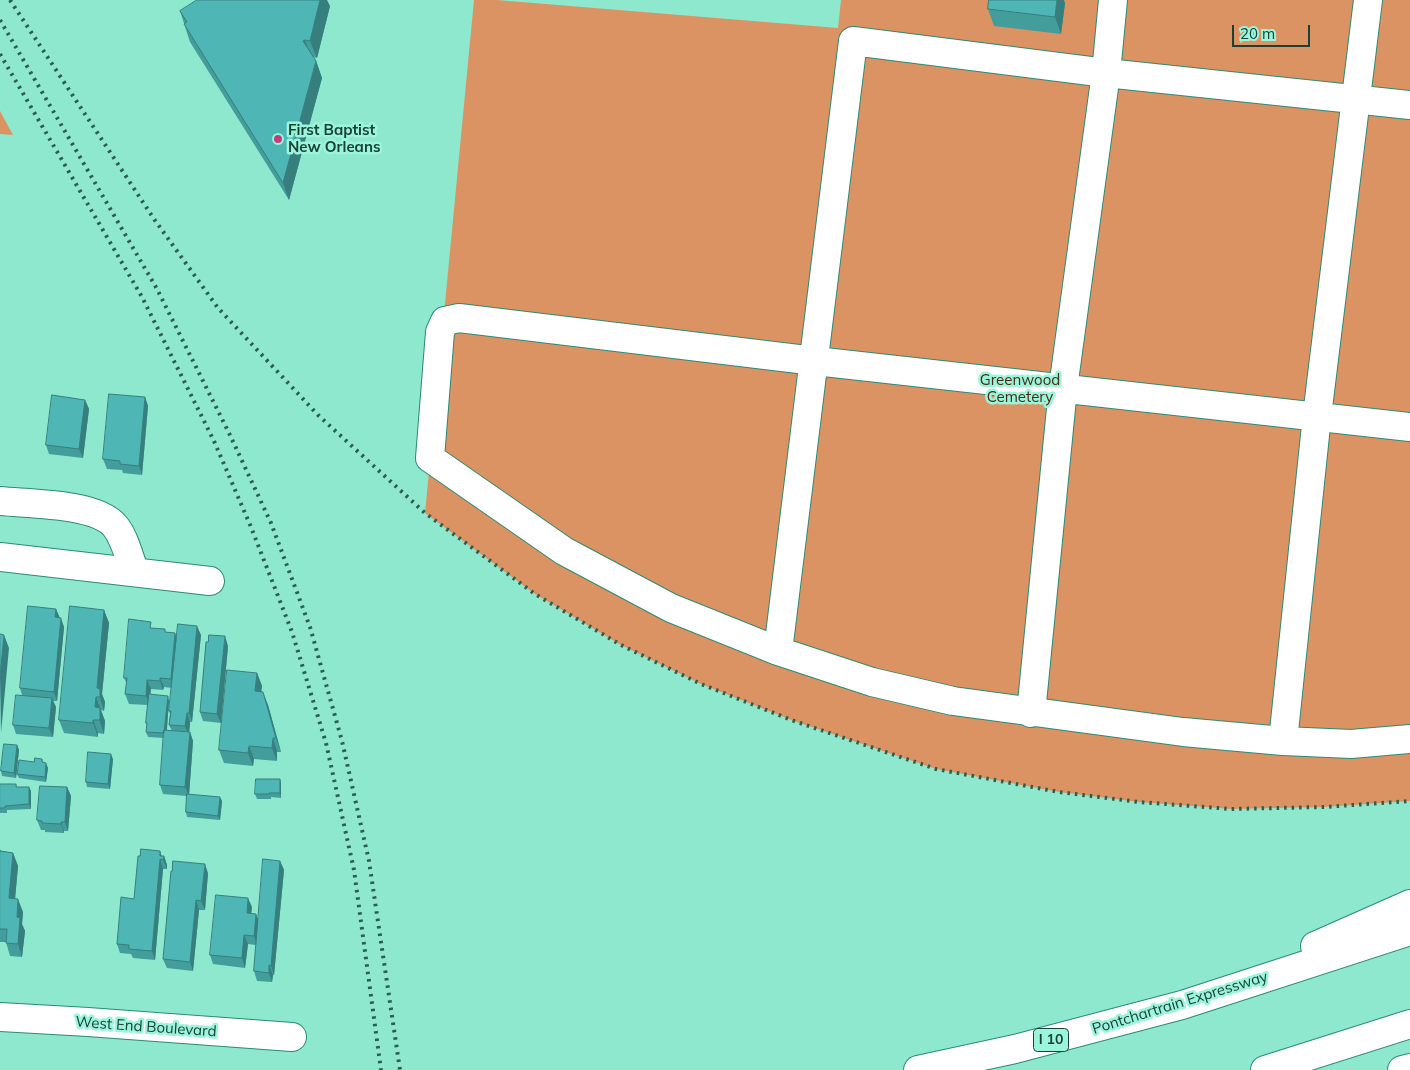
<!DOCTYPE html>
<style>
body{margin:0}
#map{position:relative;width:1410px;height:1070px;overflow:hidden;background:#8de8ce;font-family:Mulish,sans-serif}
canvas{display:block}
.scale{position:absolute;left:1232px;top:25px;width:78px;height:22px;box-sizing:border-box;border:2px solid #1b4137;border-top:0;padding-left:6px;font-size:15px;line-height:18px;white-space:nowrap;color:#1b4137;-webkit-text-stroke:4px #9af5db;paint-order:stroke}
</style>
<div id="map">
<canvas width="1410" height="1070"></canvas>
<div class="scale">20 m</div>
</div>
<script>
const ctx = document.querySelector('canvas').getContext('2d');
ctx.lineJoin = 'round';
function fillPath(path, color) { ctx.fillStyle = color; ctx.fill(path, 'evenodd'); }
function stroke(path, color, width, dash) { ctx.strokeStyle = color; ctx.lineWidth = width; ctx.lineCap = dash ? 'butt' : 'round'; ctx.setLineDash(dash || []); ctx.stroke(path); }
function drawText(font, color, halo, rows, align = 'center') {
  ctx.font = font + ' Mulish,sans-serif'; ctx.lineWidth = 5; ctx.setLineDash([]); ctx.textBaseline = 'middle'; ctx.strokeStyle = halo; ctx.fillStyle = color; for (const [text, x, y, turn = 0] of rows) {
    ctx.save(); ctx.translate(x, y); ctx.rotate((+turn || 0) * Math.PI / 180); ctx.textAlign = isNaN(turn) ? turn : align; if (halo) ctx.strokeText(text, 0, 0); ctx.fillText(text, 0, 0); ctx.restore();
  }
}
fillPath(new Path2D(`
 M474,0H497L838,28L841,0H1410V801L1324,807L1231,809L1139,802L1059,792L936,769L794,721L701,684L621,645L535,594L425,513Z
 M0,111L13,135L0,134Z`), '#dc9363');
const minor = new Path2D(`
 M1410,427L815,361L459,318L445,321L440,332L430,458L564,551L671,608L778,651L872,682L953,701L1183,732L1283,741L1351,744L1410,739
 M0,501C29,504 96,503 115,526C125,538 129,558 135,572
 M0,557L210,581
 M778,651L853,41L1106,73L1410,105
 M1031,713L1063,388L1106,73L1113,0
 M1283,741L1317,416L1368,0
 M0,1017L88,1022L292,1037`);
const highway = new Path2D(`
 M1315,946L1410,904
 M918,1070L1015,1049L1182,1005L1410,931
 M1265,1070L1410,1024
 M1402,1070L1410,1068`);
stroke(minor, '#2b8b74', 30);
stroke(highway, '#2b8b74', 30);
stroke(minor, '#fff', 28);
stroke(highway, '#fff', 28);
stroke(new Path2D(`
 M10,0L154,219L218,308L318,415L425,513L535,594L621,645L701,684L794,721L936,769L1059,792L1139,802L1231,809L1324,807L1410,801
 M0,20L157,289L229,433L271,523L310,627L342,741L369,861L400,1070
 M0,54L142,297L214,441L251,527L292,632L326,743L354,870L381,1070`), '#2e5d50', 4, [2.5, 5]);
fillPath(new Path2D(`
 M1065,3L1061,34L994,26L988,9Z
 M330,6L317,58L313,57L316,61L322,78L289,200L190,42L180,11Z
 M145,397L148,406L142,475L123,473L122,470L107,469L103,459Z
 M85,400L89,409L83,458L49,454L46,445Z
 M56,609L59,618L64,627L57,701H53L56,707L53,737L16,734L13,725L22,695L20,688Z
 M104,610L109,623L102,694L105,702L104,711L101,710L105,721L104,734L98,733V737L64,733L59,720Z
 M153,628L166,632L175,633L176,637L201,635L192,722H190L189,732H190L193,741L189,794L222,801L220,820L187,817L186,812L187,796L163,794L160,785L164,738L148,737L146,732L147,726L146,723L148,705L129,704L125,694L127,684L124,678ZM164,687L172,688L169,711L170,714L169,725L172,731L167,730L169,701L150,695L151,689L163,690Z
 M228,646L221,723L203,721L200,712Z
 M257,673L262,686L261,691L268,705L281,752H277V761L254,759L253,766L224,763L219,750Z
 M17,745L19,750L16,778L2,776L1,771Z
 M42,759L43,762L48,768L46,782L19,778L17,774L34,762Z
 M113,759L110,789L87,787L86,782Z
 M280,779L281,784V798L271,797V799H257L255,794Z
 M0,784H16L17,787L31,791V809L7,810V813H0Z
 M67,787L71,796L68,831H64V833L45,832V830H41L37,820Z
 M0,849L1,851L13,853L18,866L15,898L23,912L22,924L25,931L22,957L10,956L6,942H0Z
 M162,856H164L167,865V869H163L155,960L133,958L131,954L120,953L117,944L134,899Z
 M280,861L284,870L274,975H273L272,982L257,981L254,971L256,945L248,944L245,968L213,964L210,955L252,907L251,914H256L258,919Z
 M208,873L205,910H199L193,971L167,968L163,959Z`), '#439d9b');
fillPath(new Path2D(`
 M320,0H327L330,6L317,58L310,41Z
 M1057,0H1064L1065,3L1061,34L1055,17Z
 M305,40L311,57L303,41Z
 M316,61L322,78L289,200L283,183Z
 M145,397L148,406L142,475L139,466Z
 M85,400L89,409L83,458L79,449Z
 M56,609L60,618L55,617Z
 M104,610L109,623L102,694L105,702L104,711L97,688Z
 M61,618L64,627L57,701L54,692Z
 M197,626L201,635L192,722L189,713Z
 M175,633L178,643L174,688L171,679Z
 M4,635L9,648L1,733L0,677Z
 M225,636L228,646L221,723L217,714Z
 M257,673L262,686L260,704L255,691Z
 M160,678L164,687L163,690L160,681Z
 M147,680L151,689L149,705L146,696Z
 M263,692L268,705L281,752L276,738Z
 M168,696L169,701L166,738L164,733Z
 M96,697L105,721L104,734L95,707Z
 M52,698L56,707L53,737L49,728Z
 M187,713L190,722L189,736L185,726Z
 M93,720L98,733V737L93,723Z
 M190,732L193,741L189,796L185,787Z
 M273,738L277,752V761L272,748Z
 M17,745L19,750L16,778L14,773Z
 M249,746L254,759L253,766L248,753Z
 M111,754L113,759L110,789L108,784Z
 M46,763L48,768L46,782L45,777Z
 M280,779L281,784V798L280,793Z
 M29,787L31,791V809L29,804Z
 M67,787L71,796L68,831L65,822Z
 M220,797L222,801L220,820L218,816Z
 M61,822L64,831V833L61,824Z
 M160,851L163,860L164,856L167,865V869L163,860L160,856Z
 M13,853L18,866L14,911L9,898Z
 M160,859L163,869L155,960L152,951Z
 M280,861L284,870L274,975L271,966Z
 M205,864L208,873L205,910L201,901Z
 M248,898L252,907L250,923L247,913Z
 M18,899L23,912L22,924L25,931L22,957L18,944L17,917Z
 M196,900L199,910L193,971L190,962Z
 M256,914L259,923L257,945L254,936Z
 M244,935L248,944L245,968L242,958Z
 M269,965L273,975L272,982L269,973Z`), '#377f7e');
const building = new Path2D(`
 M197,0H320L310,41L305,40L303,41L316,61L283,183L184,24L187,22L180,11Z
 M989,0H1057L1055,17L988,9Z
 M109,394L145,397L139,466L120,464V461L103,459Z
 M52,395L85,400L79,449L46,445Z
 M28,606L56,609L55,617L61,618L54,692L20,688Z
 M70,606L104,610L97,688L100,689V697H96L95,707L100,708V720H93V723L59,720Z
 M129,619L151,622L150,628L165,629V632L175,633L171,679L160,678V681L147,680L146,696L125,694L127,678H124Z
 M178,624L197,626L189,713H187L185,726L169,725L171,711H169Z
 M0,634L4,635L0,677Z
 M209,635L225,636L217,714L200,712L206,642H208Z
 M227,670L257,673L255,691L263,692L276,738H273L272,748L249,746L248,753L219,750Z
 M149,694L168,696L164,733L146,732L147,723H146Z
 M16,695L52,698L49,728L13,725Z
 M164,730L190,732L185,787L160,785Z
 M4,744L17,745L14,773L1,771Z
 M88,752L111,754L108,784L86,782Z
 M35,758L42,759V762L46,763L45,777L17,774L19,760L34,762Z
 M256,779H280V793H269V794H255Z
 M0,784H16V787H29V804L5,806V808H0Z
 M40,786L67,787L65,822H61V824L42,823V821L37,820Z
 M187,794L220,797L218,816L186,812Z
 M141,849L160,851V856H164L163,860L160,859L152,951L129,949V945L117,944L121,897L134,899L138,856H140Z
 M0,851L13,853L9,898L18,899L17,917L20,918L18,944L6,943L7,929H0Z
 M263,859L280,861L271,966L269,965V973L254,971Z
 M173,861L205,864L201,901L196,900L190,962L163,959L171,871H172Z
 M216,895L248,898L247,913L256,914L254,936L244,935L242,958L210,955Z`);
fillPath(building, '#4eb6b4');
stroke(building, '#377f7e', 1);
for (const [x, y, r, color] of [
 [278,139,5,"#c23d80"]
]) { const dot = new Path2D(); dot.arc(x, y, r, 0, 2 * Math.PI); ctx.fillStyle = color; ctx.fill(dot); stroke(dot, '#9af5db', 2); }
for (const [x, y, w] of [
 [1051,1040,35]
]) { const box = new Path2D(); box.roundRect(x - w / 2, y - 11.5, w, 23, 4); ctx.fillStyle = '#9af5db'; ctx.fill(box); stroke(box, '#1b4137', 1); }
drawText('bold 14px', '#1b4137', null, [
 ["I 10",1051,1040]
]);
drawText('bold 15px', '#1b4137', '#9af5db', [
 ["First Baptist",288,130],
 ["New Orleans",288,147]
], 'left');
drawText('15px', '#4a2a14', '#9af5db', [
 ["Greenwood",1020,380],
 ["Cemetery",1020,397]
]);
drawText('15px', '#1b4137', '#9af5db', [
 ["Pontchartrain Expressway",1180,1003,-17],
 ["West End Boulevard",146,1027,4]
]);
</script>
